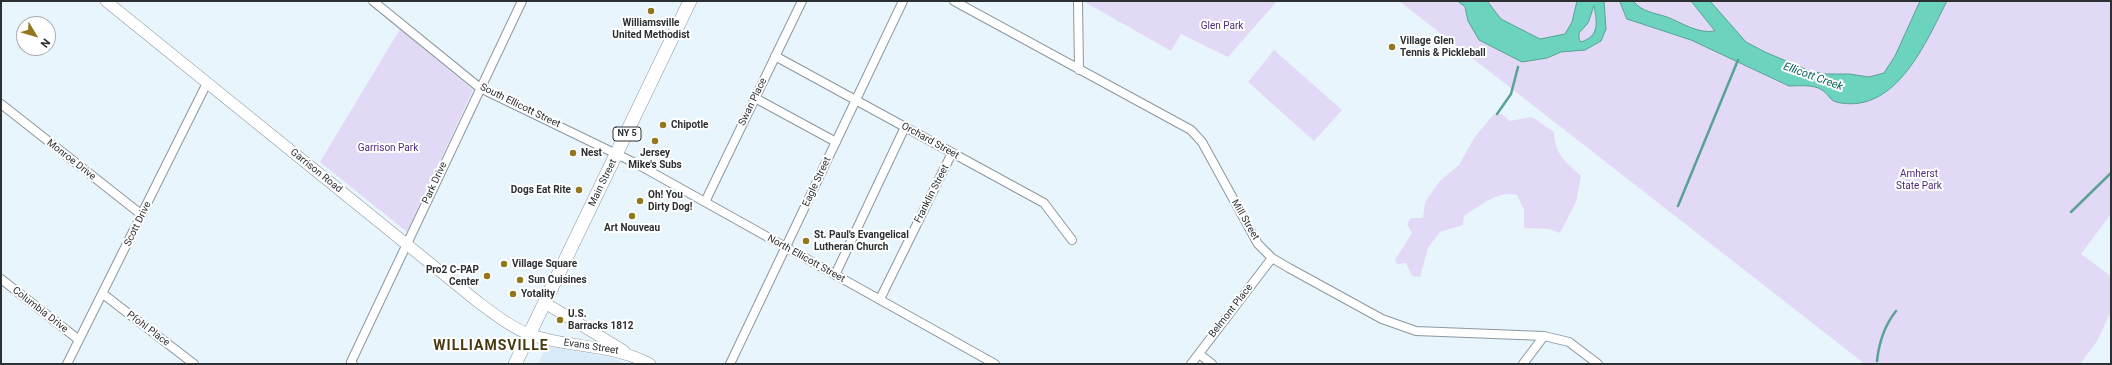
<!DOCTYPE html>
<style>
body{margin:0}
#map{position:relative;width:2112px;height:365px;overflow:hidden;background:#e9f5fd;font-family:Roboto,sans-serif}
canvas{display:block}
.frame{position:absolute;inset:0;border:2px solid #2c3033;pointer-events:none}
.north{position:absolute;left:16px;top:16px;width:40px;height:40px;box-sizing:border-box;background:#fff;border:1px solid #abacad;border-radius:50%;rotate:128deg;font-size:11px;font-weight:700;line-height:16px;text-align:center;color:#2c3033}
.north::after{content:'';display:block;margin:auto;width:14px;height:18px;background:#94761d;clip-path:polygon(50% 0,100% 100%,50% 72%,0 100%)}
</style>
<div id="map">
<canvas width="2112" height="365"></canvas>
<div class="frame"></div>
<div class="north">N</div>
</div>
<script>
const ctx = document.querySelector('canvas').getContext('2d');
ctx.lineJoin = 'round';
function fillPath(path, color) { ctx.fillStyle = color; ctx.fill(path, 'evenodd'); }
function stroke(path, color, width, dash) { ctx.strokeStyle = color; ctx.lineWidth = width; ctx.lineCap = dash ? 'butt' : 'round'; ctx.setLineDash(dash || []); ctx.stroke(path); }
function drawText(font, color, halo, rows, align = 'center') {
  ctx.font = font + ' Roboto,sans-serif'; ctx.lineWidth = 4; ctx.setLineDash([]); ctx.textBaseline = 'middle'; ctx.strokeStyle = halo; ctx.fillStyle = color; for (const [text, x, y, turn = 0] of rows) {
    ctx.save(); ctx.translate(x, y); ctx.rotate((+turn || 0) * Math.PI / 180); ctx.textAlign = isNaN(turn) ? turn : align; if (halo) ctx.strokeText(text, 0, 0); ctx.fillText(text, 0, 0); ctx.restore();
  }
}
fillPath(new Path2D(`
 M547,346L613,358L626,364H538Z`), '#d9ebf9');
fillPath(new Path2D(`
 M1083,1H1277L1228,57L1181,34L1171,51Z
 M1399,1H2111V214L2081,254L2111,276V311L2097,341L2080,364H1865Z
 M400,29L473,90L407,232L320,162Z
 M1274,50L1342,110L1314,141L1248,82Z
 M1494,114H1502L1510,121L1532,117L1554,132C1555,155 1565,161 1581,176L1576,202L1560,233L1549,229L1524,228V210L1517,195C1498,190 1480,206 1464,216L1463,225L1440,232L1428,248L1420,277L1412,276L1406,263L1397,264L1395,260L1412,233L1407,224L1411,218H1423L1425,202L1440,181L1459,165L1474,138Z`), '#e2d9f6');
const water = new Path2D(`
 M1458,1H1487L1501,19L1540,39L1565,34L1572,22L1577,1H1604L1606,29L1601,41L1585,50L1561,52L1547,58L1522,62L1479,40L1468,21L1465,7ZM1594,6C1597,22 1600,36 1581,42L1579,39V33L1588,23Z
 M1620,1H1633C1642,12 1655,13 1667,17C1683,23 1697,34 1715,31L1691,1H1710L1746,42L1765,52L1810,71L1825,74H1849L1869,77L1884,73L1895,56L1920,1H1947C1926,42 1897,112 1841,103C1828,101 1831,96 1822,90C1813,84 1799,86 1789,86L1691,40L1627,19Z`);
fillPath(water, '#6cd3bf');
stroke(water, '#59a295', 1);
stroke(new Path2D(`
 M1497,114L1511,94L1518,67
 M1678,206L1738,60
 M2071,212L2111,173
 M1877,361C1879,342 1884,326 1896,311`), '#59a295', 2.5);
const street = new Path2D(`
 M373,1L480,88L637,164L995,364
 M954,1L1191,130L1202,142L1258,244L1272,258L1289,268L1382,319L1416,331L1544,336L1569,342L1598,364
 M1078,1L1079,70
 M775,56L1044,203L1072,240
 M755,98L836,142
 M1,104L142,215
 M705,202L802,1
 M835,275L905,127
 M1,279L79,340
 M103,294L194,364
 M880,299L952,153
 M1199,354L1212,364
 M67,364L207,83
 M353,364L351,362L522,1
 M730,364L903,1
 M1191,364L1272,258
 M1523,364L1544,336`);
const secondary = new Path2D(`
 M106,1L478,302C494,314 512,328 531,335C570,348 613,344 650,364
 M545,303L624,351`);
const primary = new Path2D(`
 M515,364L690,1`);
stroke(street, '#8c979f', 10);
stroke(secondary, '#8c979f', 12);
stroke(primary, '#8c979f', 14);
stroke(street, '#fff', 8);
stroke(secondary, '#fff', 11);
stroke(primary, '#fff', 13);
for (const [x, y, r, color] of [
 [651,11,4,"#94761d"],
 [1392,47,4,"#94761d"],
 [663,125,4,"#94761d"],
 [655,141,4,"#94761d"],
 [573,153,4,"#94761d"],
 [579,190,4,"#94761d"],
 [640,201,4,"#94761d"],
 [632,216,4,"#94761d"],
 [806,241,4,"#94761d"],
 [504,264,4,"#94761d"],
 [487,276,4,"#94761d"],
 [520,280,4,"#94761d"],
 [513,294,4,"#94761d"],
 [560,320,4,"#94761d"]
]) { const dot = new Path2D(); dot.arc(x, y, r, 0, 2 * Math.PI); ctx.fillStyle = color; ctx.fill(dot); stroke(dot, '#fff', 1.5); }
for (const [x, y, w] of [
 [627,134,28]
]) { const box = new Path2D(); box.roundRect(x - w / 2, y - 7, w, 14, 3); ctx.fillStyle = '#fff'; ctx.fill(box); stroke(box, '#2c3033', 1); }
drawText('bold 9px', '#2c3033', null, [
 ["NY 5",627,134]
]);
drawText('bold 10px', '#2c3033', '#fff', [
 ["Williamsville",651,23,"center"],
 ["United Methodist",651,35,"center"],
 ["Village Glen",1400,41],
 ["Tennis & Pickleball",1400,53],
 ["Chipotle",671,125],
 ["Nest",581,153],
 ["Jersey",655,153,"center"],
 ["Mike's Subs",655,165,"center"],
 ["Dogs Eat Rite",571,190,"right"],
 ["Oh! You",648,195],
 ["Dirty Dog!",648,207],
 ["Art Nouveau",632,228,"center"],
 ["St. Paul's Evangelical",814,235],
 ["Lutheran Church",814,247],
 ["Village Square",512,264],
 ["Pro2 C-PAP",479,270,"right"],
 ["Center",479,282,"right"],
 ["Sun Cuisines",528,280],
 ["Yotality",521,294],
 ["U.S.",568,314],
 ["Barracks 1812",568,326]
], 'left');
drawText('10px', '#4e2b7c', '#fff', [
 ["Glen Park",1222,26],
 ["Garrison Park",388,148],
 ["Amherst",1919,174],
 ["State Park",1919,186]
]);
drawText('10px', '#2c3033', '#fff', [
 ["Swan Place",753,102,-64],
 ["South Ellicott Street",520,106,26],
 ["Orchard Street",930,141,29],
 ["Monroe Drive",71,160,38],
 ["Garrison Road",316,171,39],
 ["Eagle Street",817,182,-65],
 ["Park Drive",435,183,-65],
 ["Main Street",603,183,-64],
 ["Franklin Street",932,194,-63],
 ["Mill Street",1245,220,60],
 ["Scott Drive",138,224,-64],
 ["North Ellicott Street",806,259,29],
 ["Columbia Drive",40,310,38],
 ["Belmont Place",1231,311,-52],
 ["Pfohl Place",148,329,37],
 ["Evans Street",591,347,9]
]);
drawText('italic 11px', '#096255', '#fff', [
 ["Ellicott Creek",1813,77,20]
]);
ctx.letterSpacing = '1px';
drawText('bold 14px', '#473810', '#fff', [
 ["WILLIAMSVILLE",491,346]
]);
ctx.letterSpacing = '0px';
</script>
